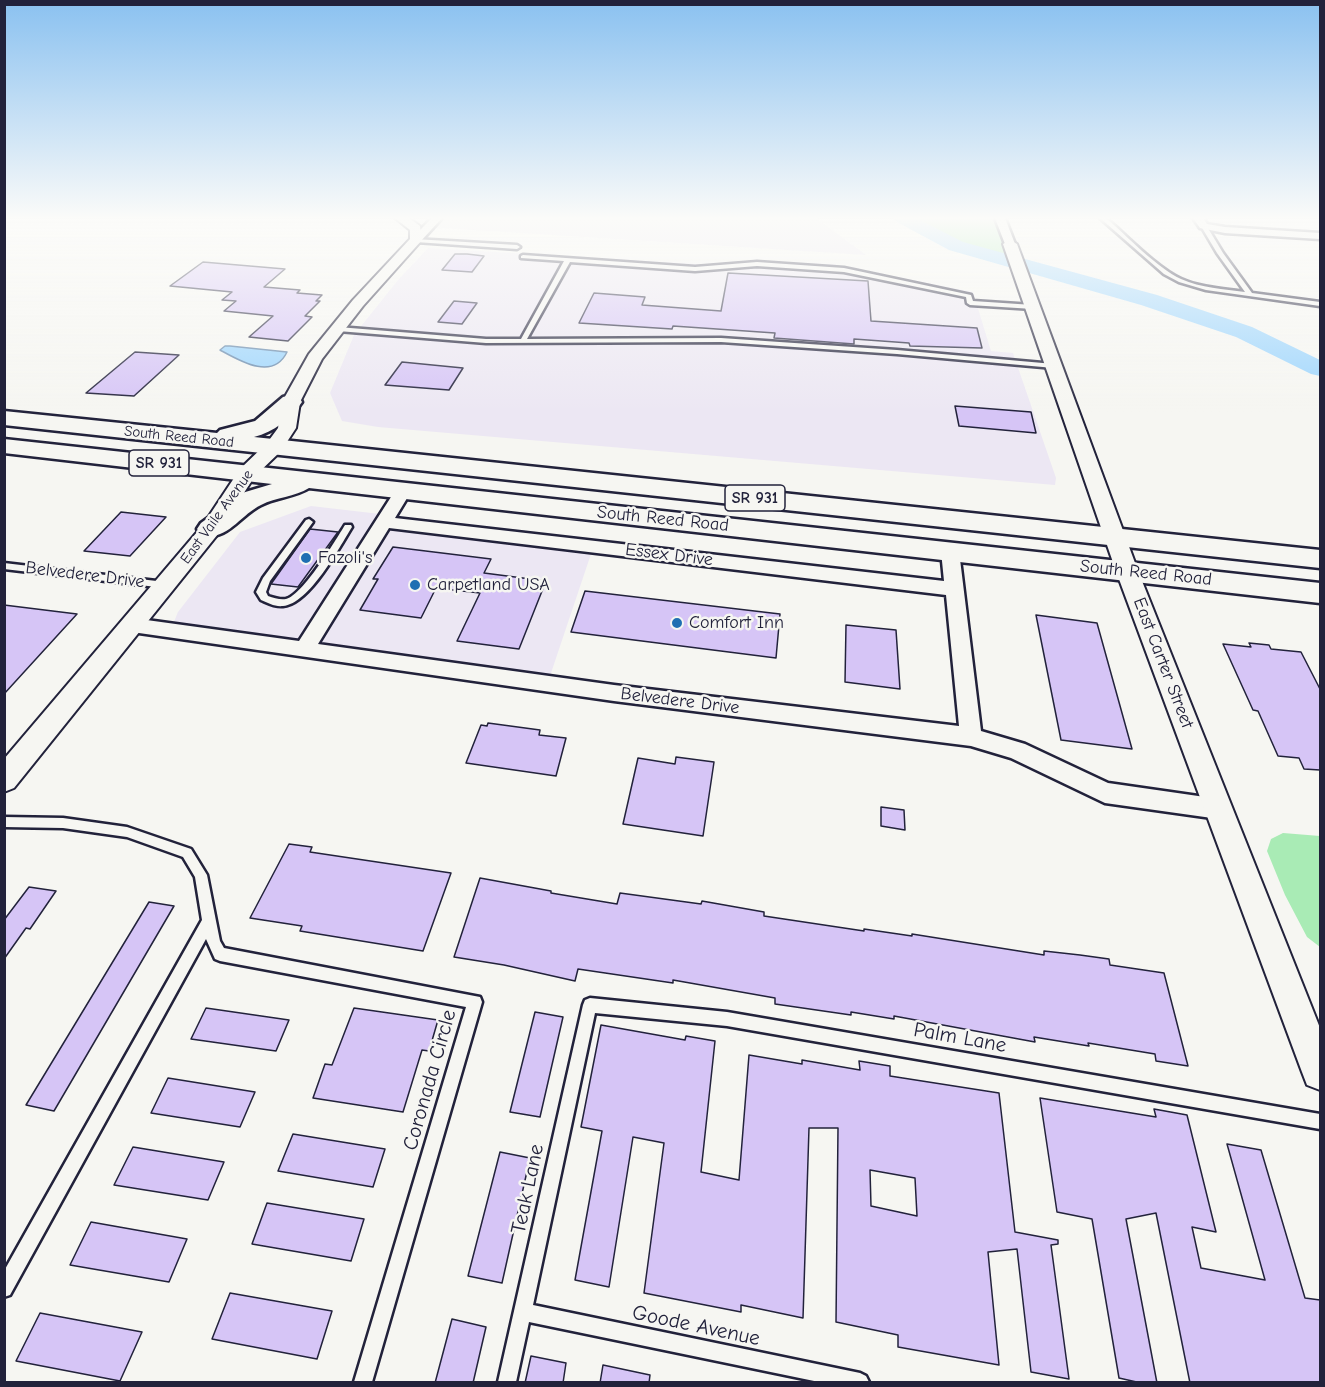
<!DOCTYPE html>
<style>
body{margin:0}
#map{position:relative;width:1325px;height:1387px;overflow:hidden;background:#f6f6f2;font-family:"Comic Neue",sans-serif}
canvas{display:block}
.frame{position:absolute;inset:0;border:6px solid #22223b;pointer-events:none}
</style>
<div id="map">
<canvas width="1325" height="1387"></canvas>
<div class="frame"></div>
</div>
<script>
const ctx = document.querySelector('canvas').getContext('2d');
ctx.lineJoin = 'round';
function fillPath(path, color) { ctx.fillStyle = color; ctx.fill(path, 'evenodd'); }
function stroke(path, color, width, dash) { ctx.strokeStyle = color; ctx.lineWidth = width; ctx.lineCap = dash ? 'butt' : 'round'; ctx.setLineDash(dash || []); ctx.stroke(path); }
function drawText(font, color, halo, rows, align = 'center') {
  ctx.font = font + ' "Comic Neue",sans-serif'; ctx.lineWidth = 5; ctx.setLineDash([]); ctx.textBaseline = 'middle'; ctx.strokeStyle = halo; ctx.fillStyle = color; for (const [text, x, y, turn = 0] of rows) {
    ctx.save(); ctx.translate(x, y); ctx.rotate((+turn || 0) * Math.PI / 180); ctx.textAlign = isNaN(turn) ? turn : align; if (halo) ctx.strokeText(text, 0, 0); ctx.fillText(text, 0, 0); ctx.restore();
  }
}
fillPath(new Path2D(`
 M437,218H816L866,255L427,227Z
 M428,248L716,265L753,261L833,264L973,292L991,351L1013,353L1056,478L1055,485L378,427L342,421L330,393L354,335L398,280Z
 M311,506L596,539L550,676L174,622L178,612L240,532Z`), '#ece7f3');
fillPath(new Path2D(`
 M903,218H1000L1017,263L956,246Z
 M1283,833L1320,836V947L1307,937L1285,895L1267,851L1271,839Z`), '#a9ebb5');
const water = new Path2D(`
 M225,346H230L287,352C273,381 240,361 220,350Z`);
fillPath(water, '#9dd5fd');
stroke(water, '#6c8daf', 1.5);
fillPath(new Path2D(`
 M894,218H916L963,242L1157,295L1252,327L1320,360V376L1311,374L1236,337L1141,305L949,250L897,222Z`), '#9dd5fd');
const building = new Path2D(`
 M455,254H467L484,256L472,272L442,270Z
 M203,262L285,269L264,287L300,290L297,293L322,295L316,301H320L305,316L312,317L288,341L249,337L273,316L224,311L236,301L222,300L232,292L170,286Z
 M728,273L868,281L871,321L977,328L982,348L910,346L909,343L854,339V344L774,338L775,333L673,326L672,329L579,323L594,293L645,297L642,305L721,311Z
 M454,301L477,303L462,324L438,322Z
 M135,352L179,355L134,396L86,393Z
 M402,362L463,368L449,390L385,385Z
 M955,406L1031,412L1036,433L959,426Z
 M121,512L166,517L130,556L84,551Z
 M310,529L338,532L298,587L271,584Z
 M393,547L491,559L484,573L546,581L519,649L457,641L480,593L436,588L421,618L360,610L378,579H373Z
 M585,591L780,614L776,658L571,632Z
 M4,605L77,614L4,694Z
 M1036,615L1097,623L1132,749L1061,740Z
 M846,625L896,630L900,689L845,682Z
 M1249,643L1269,645L1271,649L1301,652L1320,689V770L1304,769L1299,758L1278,756L1258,711L1253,710L1223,644L1251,647Z
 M488,723L540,730L539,735L566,738L556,776L466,763L481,725L487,726Z
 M676,757L714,762L703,836L623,824L638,758L675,764Z
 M881,807L904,810L905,830L881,826Z
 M289,844L312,847L310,852L451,873L423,951L300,931L302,926L250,918Z
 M480,878L551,891V893L617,904L620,893L701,904L702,901L764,912V916L864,931V929L912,936V934L1044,955V951L1080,955L1109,959L1110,965L1164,973L1188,1066L1156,1061L1155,1054L1088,1043L1089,1046L1034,1037L1035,1042L894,1016V1019L851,1012V1015L775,1004V998L673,980V983L578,969L575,981L504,965L454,957Z
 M29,887L56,891L30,929L26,928L4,959V920Z
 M149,902L174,906L54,1111L26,1105Z
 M206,1008L289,1020L276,1051L191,1039Z
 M354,1008L438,1020L429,1051L422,1050L403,1112L313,1098L325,1064L332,1065Z
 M535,1012L563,1017L540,1117L510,1112Z
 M601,1025L685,1040L686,1036L715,1041L701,1172L739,1180L749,1055L802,1064V1060L860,1070L859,1061L890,1066V1076L999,1093L1015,1232L1058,1240V1244L1051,1245L1069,1379L1031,1372L1017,1249L988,1252L999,1365L898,1347V1335L836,1322L838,1128H809L803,1318L741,1305V1312L644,1293L664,1143L633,1137L609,1287L575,1280L602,1131L581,1127ZM870,1170L915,1178L917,1216L871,1206Z
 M168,1078L255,1092L240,1127L151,1113Z
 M1040,1098L1156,1117L1154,1109L1187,1115L1216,1232L1192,1227L1201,1268L1265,1280L1227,1144L1261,1150L1305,1298L1320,1300V1383H1190L1156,1213L1126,1219L1157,1383H1141L1119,1378L1092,1219L1057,1212Z
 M293,1134L385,1149L373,1187L278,1171Z
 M133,1147L224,1162L208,1200L114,1185Z
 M500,1152L530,1158L502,1283L468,1276Z
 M267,1203L364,1219L351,1261L252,1244Z
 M91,1222L187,1239L169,1282L70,1265Z
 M230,1293L332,1311L317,1359L212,1339Z
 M40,1313L142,1332L120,1381L16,1361Z
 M452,1319L486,1327L473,1383H435Z
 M531,1356L566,1363L563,1383H525Z
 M603,1365L650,1375L649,1383H600Z`);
fillPath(building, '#d6c5f6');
stroke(building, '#22223b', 1.5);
const service = new Path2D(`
 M1100,218H1106C1127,236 1157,268 1181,279C1201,288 1224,289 1245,292L1217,253L1201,226L1206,225L1223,253L1252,293L1320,302V306L1206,290L1179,282L1164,274Z
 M414,239L517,245L520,247L517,249L416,242Z
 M523,255L695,267L757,262L844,268L971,295L973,301L1033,305L1036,307L1033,309L970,305L967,303L966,297L844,272L757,266L695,271L570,262L527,339L721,338L897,350L1054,364L1057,366L1054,368L897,354L721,342L486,343L338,331L335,329L338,327L486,339H521L564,261L521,258V256Z
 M309,519L313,522L270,581L266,592L268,596C274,598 280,600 286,599C303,595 335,541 345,525H351L352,527C339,548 309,604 283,606C275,607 268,603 261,600L256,592L263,578L306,520Z
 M4,563L165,582L170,585L165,588L4,569Z
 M4,817L63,818L127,827L191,849L207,875L216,921L220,941L224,948L480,997L482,1002L372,1382H354L466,1007L220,961L215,959L206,939L10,1295L4,1297V1271L202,920L195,877L183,857L127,837L63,828L4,827Z
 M590,998L727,1012L1320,1114V1129L727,1026L595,1013L533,1305L860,1373L866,1376L869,1382H819L529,1322L516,1382H498L583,1005L585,1000Z`);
const minor = new Path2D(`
 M432,218H442L420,242H412V238Z
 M995,218H1005L1015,244L1014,246L1010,247L1005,244Z
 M1193,218H1203L1207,224L1225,227L1320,233V239L1225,233L1200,228Z
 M404,485L412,490L395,518L944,581L941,551L944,547H956L959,551L981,731L1025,744L1108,783L1219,799L1227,802L1231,809L1227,816L1219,819L1105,803L1011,758L971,746L614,701L132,632L125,630L122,625L125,620L132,618L299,641L398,486ZM389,528L946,595L959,726L614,685L318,644Z`);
const tertiary = new Path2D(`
 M395,218H409L420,226L422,240L363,306L322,359L300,402L296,428L281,451L254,477L218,534L14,788L4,792V759L203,525L240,469L267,443L278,428L282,402L309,354L353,300L410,239V230Z
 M1010,240L1017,244L1138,571L1320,1028V1090L1307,1085L1302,1072L1116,571L1003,244Z`);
const primary = new Path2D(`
 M291,395L299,397L302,402C290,419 274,432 254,437L1320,550V568L4,425V411L217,433L220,430L255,421L283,397Z
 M4,439L1320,583V603L309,488C295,497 276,497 261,505C240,515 227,542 201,535L197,529L201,523L242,493L272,484L4,453Z`);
stroke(service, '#22223b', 5);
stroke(minor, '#22223b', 5);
stroke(tertiary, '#22223b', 4);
stroke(primary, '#22223b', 5);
fillPath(service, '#f6f6f2');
fillPath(minor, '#f6f6f2');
fillPath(tertiary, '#f6f6f2');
fillPath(primary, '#f6f6f2');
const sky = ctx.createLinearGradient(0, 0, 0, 412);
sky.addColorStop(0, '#8ac1f0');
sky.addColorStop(0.53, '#fbfbf9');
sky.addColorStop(1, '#fbfbf900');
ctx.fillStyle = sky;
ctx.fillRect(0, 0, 1325, 412);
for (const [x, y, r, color] of [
 [306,558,6,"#1f6fb2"],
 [415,585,6,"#1f6fb2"],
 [677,623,6,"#1f6fb2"]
]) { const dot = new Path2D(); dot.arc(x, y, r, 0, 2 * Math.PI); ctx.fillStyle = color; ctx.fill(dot); stroke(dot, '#f6f6f2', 2); }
drawText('15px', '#22223b', '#f6f6f2', [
 ["South Reed Road",179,437,6],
 ["East Vaile Avenue",217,517,-54]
]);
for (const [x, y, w] of [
 [159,463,60],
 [755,498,60]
]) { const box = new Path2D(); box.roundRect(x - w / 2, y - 13, w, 26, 4.5); ctx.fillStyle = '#f6f6f2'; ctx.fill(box); stroke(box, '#22223b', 1.5); }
drawText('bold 16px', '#22223b', null, [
 ["SR 931",159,463],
 ["SR 931",755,498]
]);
drawText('18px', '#22223b', '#f6f6f2', [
 ["South Reed Road",663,519,6],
 ["Essex Drive",669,555,7],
 ["South Reed Road",1146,573,6],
 ["Belvedere Drive",85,575,7],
 ["East Carter Street",1163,663,69],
 ["Belvedere Drive",680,701,7]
]);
drawText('18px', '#22223b', '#f6f6f2', [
 ["Fazoli's",318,558],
 ["Carpetland USA",427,585],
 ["Comfort Inn",689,623]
], 'left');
drawText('21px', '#22223b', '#f6f6f2', [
 ["Palm Lane",960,1038,10],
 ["Coronada Circle",430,1080,-74],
 ["Teak Lane",528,1189,-78],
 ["Goode Avenue",696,1326,12]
]);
</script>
